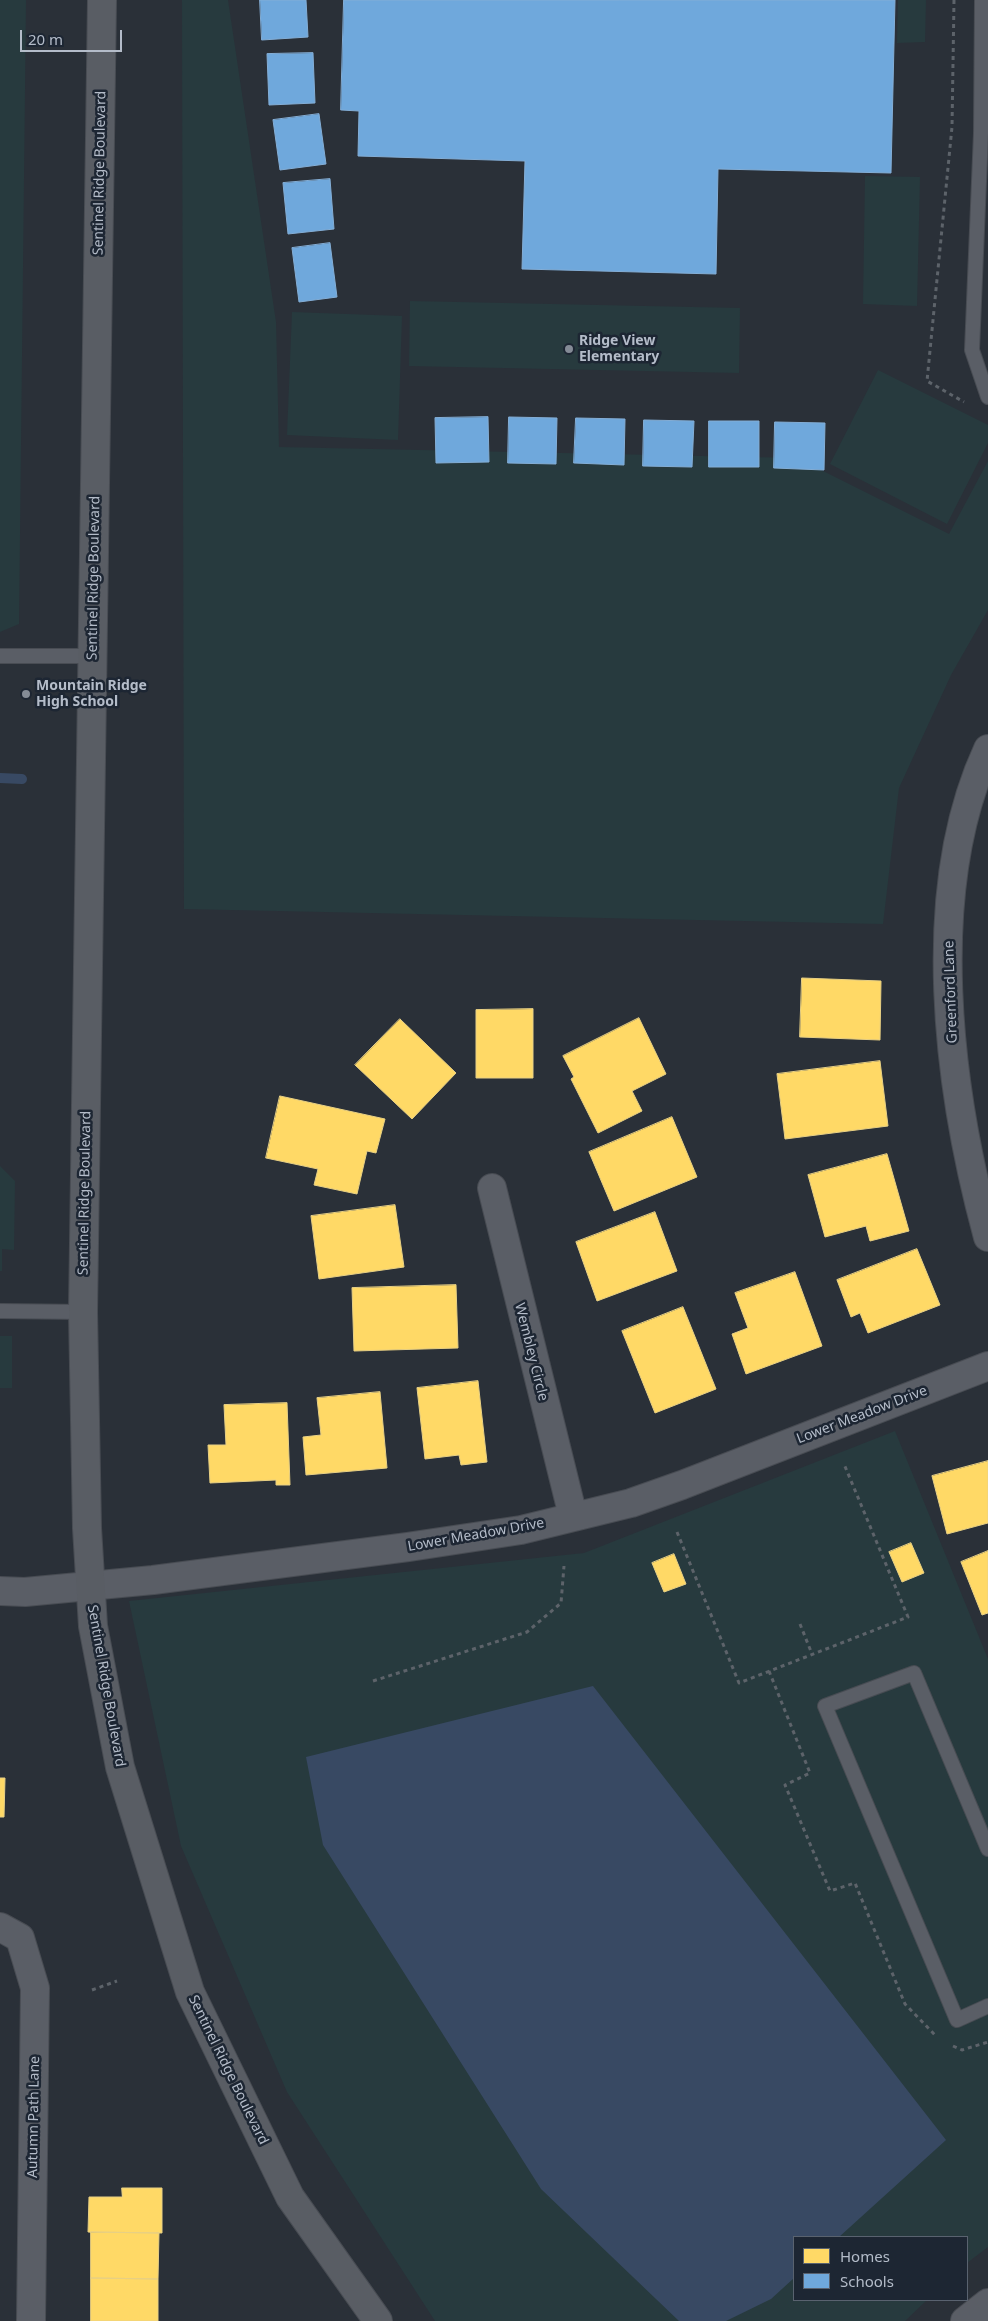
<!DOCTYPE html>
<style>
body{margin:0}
#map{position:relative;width:988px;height:2321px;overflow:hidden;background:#2a3038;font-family:"Noto Sans",sans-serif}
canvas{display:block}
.legend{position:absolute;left:793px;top:2236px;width:175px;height:65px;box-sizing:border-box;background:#1d2633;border:1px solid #59626f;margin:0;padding:6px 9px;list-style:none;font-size:15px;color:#b4bcc9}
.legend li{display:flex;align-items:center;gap:10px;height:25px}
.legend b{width:25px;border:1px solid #59626f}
.scale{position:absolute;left:20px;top:30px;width:102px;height:22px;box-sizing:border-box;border:2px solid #b4bcc9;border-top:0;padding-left:6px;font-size:15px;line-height:18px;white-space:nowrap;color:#b4bcc9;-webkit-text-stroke:4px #1d2633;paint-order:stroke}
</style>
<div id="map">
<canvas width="988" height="2321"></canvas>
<ul class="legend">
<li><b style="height:14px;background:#ffd966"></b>Homes</li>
<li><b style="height:14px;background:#6fa8dc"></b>Schools</li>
</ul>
<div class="scale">20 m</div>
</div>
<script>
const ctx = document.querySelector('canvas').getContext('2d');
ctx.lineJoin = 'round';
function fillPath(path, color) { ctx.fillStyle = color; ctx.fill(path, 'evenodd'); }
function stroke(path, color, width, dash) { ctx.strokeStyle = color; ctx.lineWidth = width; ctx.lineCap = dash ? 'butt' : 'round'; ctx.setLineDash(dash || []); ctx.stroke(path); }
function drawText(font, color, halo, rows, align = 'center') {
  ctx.font = font + ' "Noto Sans",sans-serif'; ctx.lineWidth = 5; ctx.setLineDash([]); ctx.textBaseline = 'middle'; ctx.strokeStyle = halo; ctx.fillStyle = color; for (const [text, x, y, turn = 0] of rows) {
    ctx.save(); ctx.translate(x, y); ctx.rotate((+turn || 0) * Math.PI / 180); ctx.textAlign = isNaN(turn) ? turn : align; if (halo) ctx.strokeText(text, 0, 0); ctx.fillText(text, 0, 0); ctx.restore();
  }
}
fillPath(new Path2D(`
 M0,0H26L19,624L0,632Z
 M182,0H228L276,322L279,447L797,458L949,534L988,461V610L951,675L899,788L883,924L184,909Z
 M898,0H926L925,42L897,43Z
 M865,176L920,177L917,306L863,304Z
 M410,301L740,308L739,373L409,366Z
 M292,312L402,316L398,440L287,435Z
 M878,370L988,425V443L947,524L830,464Z
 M0,1166L15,1181L14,1250L2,1249V1271H0Z
 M0,1336H12V1388H0Z
 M895,1431L988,1659V2247L967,2263V2237H794V2300H927L905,2321H435L287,2092L181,1846L129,1601L584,1553Z`), '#273a3e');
fillPath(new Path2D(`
 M593,1686L946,2140L839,2237H794V2278L771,2299L726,2321H679L541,2189L323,1845L306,1757Z`), '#384963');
const homes = new Path2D(`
 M802,978L881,981L880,1040L800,1037Z
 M533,1009V1078H476V1010Z
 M639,1018L666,1074L632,1091L642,1111L598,1133L571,1079L574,1077L563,1056Z
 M400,1019L456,1073L412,1119L355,1065Z
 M880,1061L888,1126L785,1139L777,1074Z
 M280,1096L385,1119L376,1153L367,1151L357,1194L314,1185L318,1169L266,1158Z
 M672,1117L697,1177L614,1211L589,1152Z
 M887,1154L909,1231L870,1241L866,1226L825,1237L808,1175Z
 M395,1205L404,1267L319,1279L311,1216Z
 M655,1212L677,1271L597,1301L576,1242Z
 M917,1249L940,1305L868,1333L860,1313L851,1317L837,1280Z
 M795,1272L822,1346L746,1374L732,1334L748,1328L735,1293Z
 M456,1285L458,1348L354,1351L352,1288Z
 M683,1307L716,1389L655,1413L622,1331Z
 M478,1381L487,1462L461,1465L459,1455L425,1459L417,1388Z
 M380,1392L387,1468L306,1475L303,1437L321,1435L317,1398Z
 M287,1403L290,1485H276V1480L210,1483L208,1445H226L224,1405Z
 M988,1461V1523L947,1534L932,1476Z
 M911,1543L924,1573L902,1582L889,1552Z
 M988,1551V1613L982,1615L961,1562Z
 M674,1554L686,1584L664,1592L652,1563Z
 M0,1778H5L4,1817H0Z
 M122,2188H162V2233L88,2232L89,2197H122Z
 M91,2232L159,2233L158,2279L91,2278Z
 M91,2278L158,2279V2321H91Z`);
fillPath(homes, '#ffd966');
stroke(homes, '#e8d084', 1);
const schools = new Path2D(`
 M260,0H306L308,37L262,40Z
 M344,0H895L891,173L718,169L716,274L522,269L525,161L358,156L359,111L341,110Z
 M313,53L315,103L269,105L267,54Z
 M319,114L326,164L280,170L273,120Z
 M330,179L334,229L288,234L283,183Z
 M330,243L337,297L299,302L292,248Z
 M488,417L489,462L436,463L435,418Z
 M509,417L557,418L556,464L508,463Z
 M576,418L625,419L624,465L574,463Z
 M644,420L694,421L692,467L643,466Z
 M709,421H759V467H709Z
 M775,422L825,423L824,470L774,468Z`);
fillPath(schools, '#6fa8dc');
stroke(schools, '#84aed6', 1);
stroke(new Path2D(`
 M0,778L22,779`), '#384963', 10);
const lane = new Path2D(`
 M982,0L981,133L972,350L988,397
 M0,656H93
 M0,1311L83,1312
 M988,1849L914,1673L825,1706L957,2020L988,2006`);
const street = new Path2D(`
 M988,749C922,891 948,1090 988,1237
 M492,1188L573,1516
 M0,1591L25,1592L153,1580L408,1547L521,1530L631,1503L682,1485L988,1366
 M0,1927L20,1938L35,1988L31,2321
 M965,2321L988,2303`);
const secondary = new Path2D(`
 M102,0L83,1312L87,1528L93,1626L120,1767L190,1992L290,2197L378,2321`);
stroke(lane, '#484c53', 16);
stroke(street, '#484c53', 30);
stroke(secondary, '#484c53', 30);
stroke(new Path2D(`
 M954,0L952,127L927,381L964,402
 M677,1532L739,1683L908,1617L844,1464
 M800,1624L812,1654
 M769,1671L810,1773L785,1785L830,1891L855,1883L905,2004L935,2035
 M373,1681L527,1632L561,1603L564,1566
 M92,1990L117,1981
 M953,2046L962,2050L988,2042`), '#5d636a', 3, [4, 4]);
stroke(lane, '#5a5e66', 14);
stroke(street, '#5a5e66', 28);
stroke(secondary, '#595d64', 28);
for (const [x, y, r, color] of [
 [569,349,5,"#848b96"],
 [26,694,5,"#848b96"]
]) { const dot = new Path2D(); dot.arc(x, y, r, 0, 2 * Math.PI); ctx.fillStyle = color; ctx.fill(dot); stroke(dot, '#1d2633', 2); }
drawText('14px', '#b4bcc9', '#1d2633', [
 ["Sentinel Ridge Boulevard",100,173,-89],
 ["Sentinel Ridge Boulevard",94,578,-89],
 ["Greenford Lane",951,992,-92],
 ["Sentinel Ridge Boulevard",85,1193,-89],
 ["Wembley Circle",531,1352,76],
 ["Lower Meadow Drive",862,1415,-21],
 ["Lower Meadow Drive",476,1535,-10],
 ["Sentinel Ridge Boulevard",106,1686,80],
 ["Sentinel Ridge Boulevard",228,2070,64],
 ["Autumn Path Lane",34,2117,-89]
]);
drawText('bold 14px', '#b4bcc9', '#1d2633', [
 ["Ridge View",579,341],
 ["Elementary",579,357],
 ["Mountain Ridge",36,686],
 ["High School",36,702]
], 'left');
</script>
